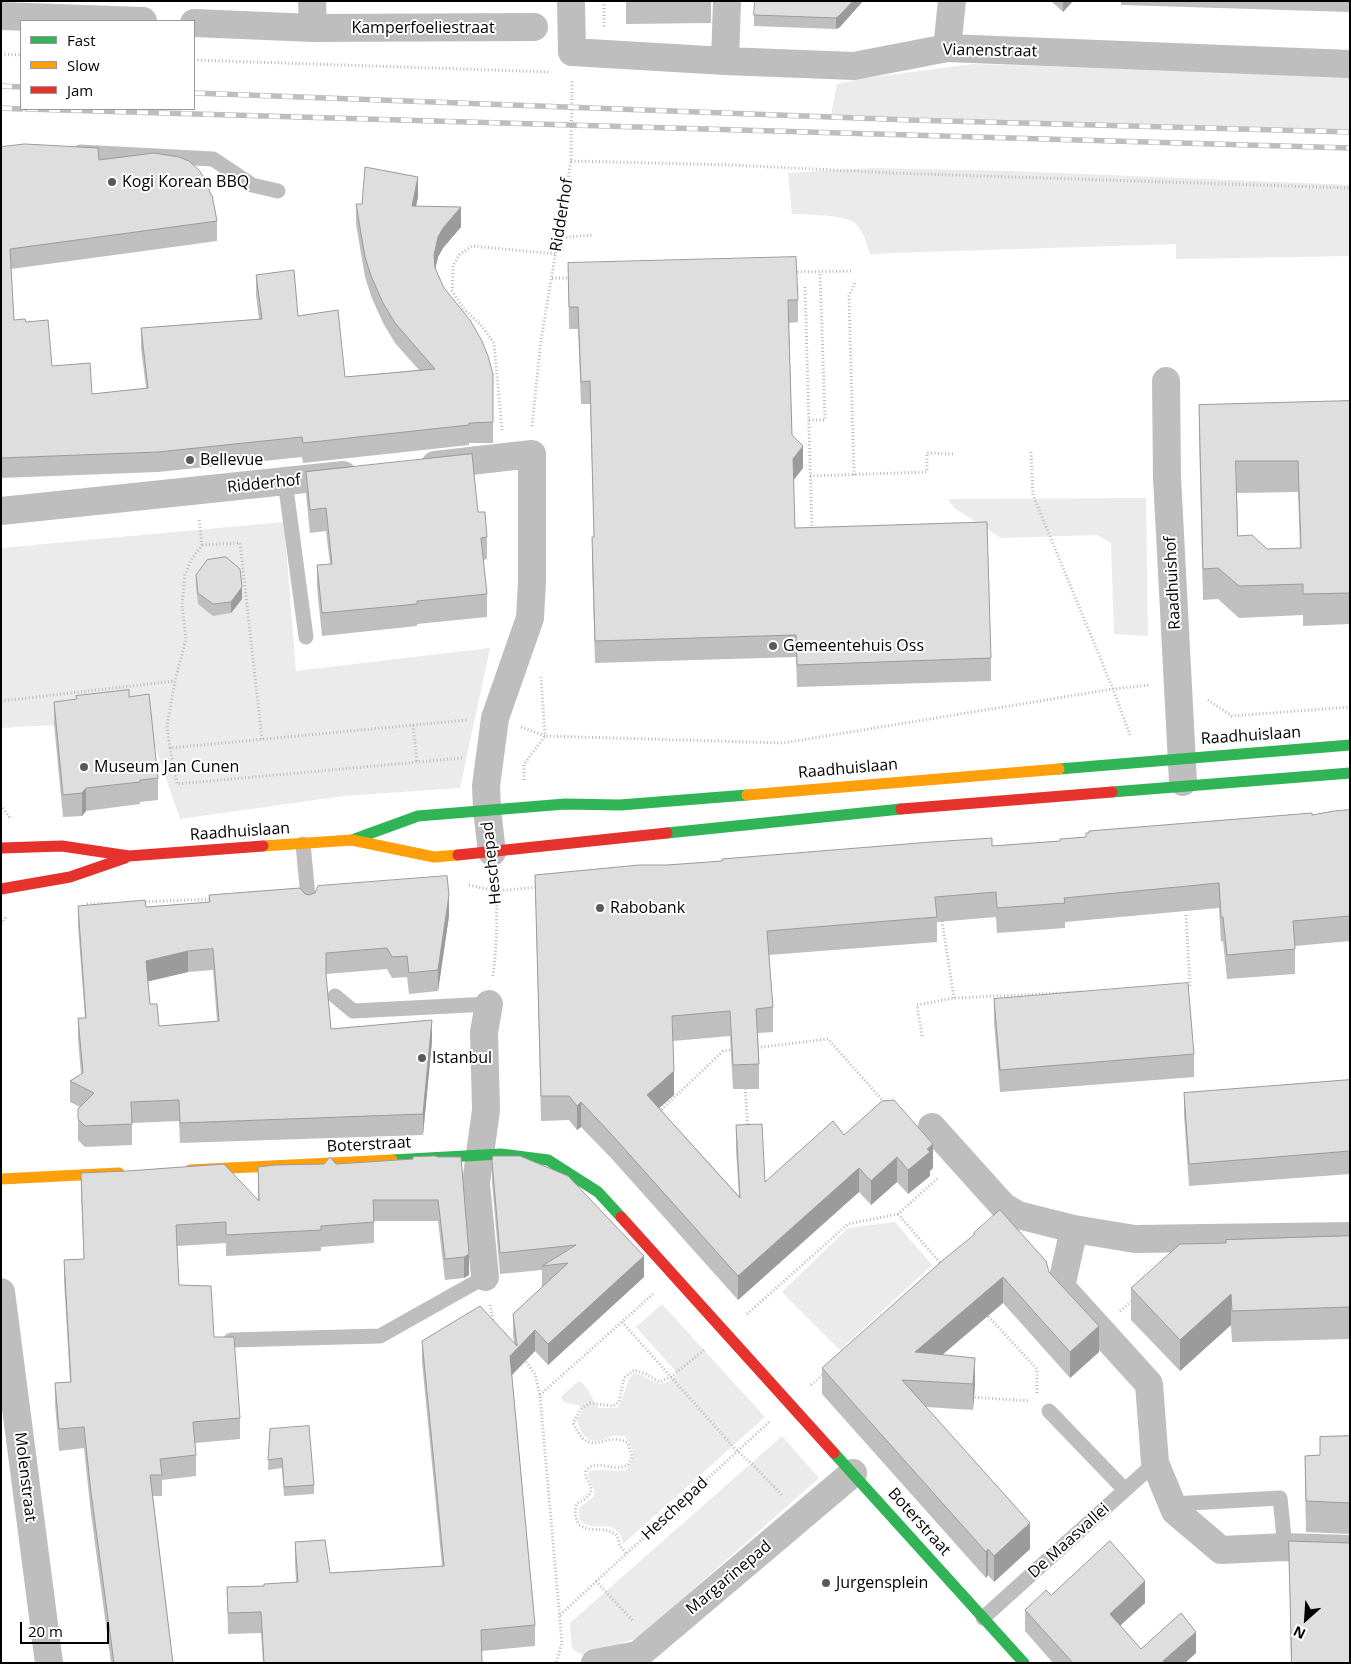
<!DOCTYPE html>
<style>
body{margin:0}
#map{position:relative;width:1351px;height:1664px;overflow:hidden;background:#fff;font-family:"Open Sans",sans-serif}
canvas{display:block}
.frame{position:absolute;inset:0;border:2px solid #000;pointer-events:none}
.legend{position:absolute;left:20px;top:20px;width:175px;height:90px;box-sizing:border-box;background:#fff;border:1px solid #999;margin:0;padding:6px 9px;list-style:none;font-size:15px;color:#000}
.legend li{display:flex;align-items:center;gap:10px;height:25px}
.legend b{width:25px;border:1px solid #999}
.north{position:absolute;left:1281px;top:1594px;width:50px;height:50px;-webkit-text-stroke:4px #fff;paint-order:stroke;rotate:206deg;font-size:14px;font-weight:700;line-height:20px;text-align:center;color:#000}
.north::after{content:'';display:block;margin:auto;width:18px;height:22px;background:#000;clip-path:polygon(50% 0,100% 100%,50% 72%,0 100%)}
.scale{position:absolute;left:20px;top:1622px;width:89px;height:22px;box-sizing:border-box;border:2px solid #000;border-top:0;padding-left:6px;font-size:15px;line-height:18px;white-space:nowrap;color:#000;-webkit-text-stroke:4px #fff;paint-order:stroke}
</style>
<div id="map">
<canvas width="1351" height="1664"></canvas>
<div class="frame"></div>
<ul class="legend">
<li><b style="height:6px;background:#30b455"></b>Fast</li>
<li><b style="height:6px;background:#ff9f0a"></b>Slow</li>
<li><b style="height:6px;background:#e5322d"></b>Jam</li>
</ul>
<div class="north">N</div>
<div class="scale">20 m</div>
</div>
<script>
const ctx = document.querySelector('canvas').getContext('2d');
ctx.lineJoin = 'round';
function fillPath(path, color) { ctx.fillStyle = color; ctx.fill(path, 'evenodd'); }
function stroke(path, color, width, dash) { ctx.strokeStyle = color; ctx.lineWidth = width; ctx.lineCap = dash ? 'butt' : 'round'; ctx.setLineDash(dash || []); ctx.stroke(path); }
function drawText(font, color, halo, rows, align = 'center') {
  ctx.font = font + ' "Open Sans",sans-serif'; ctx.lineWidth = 4; ctx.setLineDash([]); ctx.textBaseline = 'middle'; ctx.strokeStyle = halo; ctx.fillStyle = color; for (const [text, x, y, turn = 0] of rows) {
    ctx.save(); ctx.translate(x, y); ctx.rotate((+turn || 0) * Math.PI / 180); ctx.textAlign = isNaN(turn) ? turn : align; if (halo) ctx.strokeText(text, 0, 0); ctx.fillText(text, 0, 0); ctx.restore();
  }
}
fillPath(new Path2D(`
 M974,64L1350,75V131L831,115L837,84L865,78Z
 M873,168L1011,171L1350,185V256L1181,259H1176V244L890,253L870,255C867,245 864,231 855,223C842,214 808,215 792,214L788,173Z
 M1146,498L1148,636L1114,634L1111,543L1097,535L1001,538L954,508L948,499Z
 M284,522L296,671L490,648L460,788L343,796L180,819L146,720L1,728V548Z
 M895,1222L932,1265L840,1350L782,1292L848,1228Z
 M662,1304L765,1417L623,1544C622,1536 619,1532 612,1527C598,1526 575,1530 579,1508L593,1497L595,1492L588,1475L590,1471C602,1469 613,1471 625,1471C637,1459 634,1447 624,1436C620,1436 616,1435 612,1436C608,1437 605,1439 601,1440C587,1444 579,1431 577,1419L583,1411L580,1406L564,1402L561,1398L564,1394L579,1381C592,1390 590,1398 599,1408H617C626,1398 624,1381 635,1373C657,1378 654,1394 678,1374L636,1327Z
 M782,1436L819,1478L644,1633L635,1639L585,1655C579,1654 576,1652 572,1648L570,1623Z`), '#ebebeb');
stroke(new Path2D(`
 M604,1V27
 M1,54L21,55
 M194,60L551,72
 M571,161L733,165L892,173L1350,188
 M559,238L593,235
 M794,272L853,271
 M552,278H570
 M805,287L812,531
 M809,420H825L820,272
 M532,426L541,340L571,161L572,80
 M502,430L494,343L481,325L464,309L452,291L453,265L460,254L472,246L556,254
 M1031,452L1033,495L1113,689L1130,735
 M854,475L849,296L855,283
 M810,476L927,472V453L955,454
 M202,545L240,543L262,739
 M1208,700L1232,716L1350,707
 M1,701L175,681
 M413,725L417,762
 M521,727L545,736L541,677
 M170,748L167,726L175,681L186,639L182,604L185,575L191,560L202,545L199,519
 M462,758L177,784L170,748L467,720
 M524,780V764L545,736L783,743L1113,689L1150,685
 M1,805L10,818
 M469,885L496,891L539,887
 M142,902L213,899
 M87,904L111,903
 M1186,915L1190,987H1186
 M942,921L954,998
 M1,924L6,917
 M493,976C497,943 498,912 495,880
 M922,1036L917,1005L954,998L1082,992
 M754,1048L828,1039L884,1102
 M745,1085L748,1129
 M659,1112L723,1051L733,1050
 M898,1214L942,1265
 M490,1305L493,1321
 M1120,1311L1134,1299
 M747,1314L848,1224L898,1214L939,1177
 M986,1314L1037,1369V1393
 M622,1322L737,1451L752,1464L782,1495
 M524,1359L535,1374L540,1396L562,1643L556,1663
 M811,1385L825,1373
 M540,1395L653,1294
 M971,1397L1030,1401
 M626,1553L620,1546L617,1535C603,1525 594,1534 579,1525C575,1517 574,1512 577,1503C609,1489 574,1477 590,1467C601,1461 614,1472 628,1465L632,1457L628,1443C604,1429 591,1462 573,1423L581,1409L590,1403L613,1406L619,1402L624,1378L634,1370L646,1374L659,1382L671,1377L704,1350
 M596,1581L633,1621
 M560,1615L769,1422`), '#b9b9b9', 3, [1, 2.5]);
stroke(new Path2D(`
 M80,152L213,159L252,185L278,191
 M285,481L306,637
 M303,844L309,907
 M335,996L353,1011L489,1004
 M231,1340L380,1336L485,1277
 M1049,1411L1125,1490
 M1172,1504L1280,1498L1285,1547
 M983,1618L1155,1463`), '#bebebe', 15);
stroke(new Path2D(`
 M312,1L313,28
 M571,1L572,52L725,61L854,66L947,48L1350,64
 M1,16L143,21
 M194,23L313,28L534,27
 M947,48L952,1
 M725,61L727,1
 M1166,381L1167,477L1183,782
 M435,465L532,454V582L530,618L495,718L486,786L487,810L492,852
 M1,511L343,475
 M932,1127L1004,1207L1018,1215L1074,1229L1135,1239L1350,1236
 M1074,1229L1061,1287L1149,1384L1155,1463L1172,1504L1175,1511L1221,1550L1285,1547L1350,1549
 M485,1277L476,1183L486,1110L484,1032L489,1004
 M1,1292L49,1663
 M595,1663L638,1655L853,1473`), '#bebebe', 28);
stroke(new Path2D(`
 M1059,769L1350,745
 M1112,792L1350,773
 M667,833L901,809
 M352,840L418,816L565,804L620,805L747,795
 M392,1160L501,1154L548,1160L598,1192L621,1217
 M834,1453L1024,1663`), '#30b455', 11);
stroke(new Path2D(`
 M747,795L1059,769
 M263,846L352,840L434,857L458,855
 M190,1170L392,1160
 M1,1179L119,1173`), '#ff9f0a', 11);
stroke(new Path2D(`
 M901,809L1112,792
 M1,848L62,846L129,856L263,846
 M458,855L667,833
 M1,889L70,877L125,858
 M621,1217L834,1453`), '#e5322d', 11);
const rail = new Path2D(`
 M1,86L21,87
 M194,93L910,120L1350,132
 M1,108L21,109
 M27,109L1350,148`);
stroke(rail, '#bebebe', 5.5);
stroke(rail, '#fff', 4, [11]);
fillPath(new Path2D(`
 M626,1H711V23L626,24Z
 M863,1L840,27L836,29L754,26V15Z
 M1051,1H1073L1063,12Z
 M1121,1H1350V12L1121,5Z
 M1,147L99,160L217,221V241L11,269L14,320L26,322L52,366L92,394L146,388L141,348V328L259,319L256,295V275L298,316L345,377L419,370L395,343L383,323L371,296L365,277L356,224V204H362L418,197L416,206L461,227L443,248L438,257L435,268L444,288L493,374V443H469V445L303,463L302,457L158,472L1,478Z
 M568,263L798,300V322L789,323L792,435L803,468L793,480L795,528L991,658V681L797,687L796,657L595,663L592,560V537H594L590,404H581L578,329H569Z
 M1350,401V624L1303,626V615L1239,618L1218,599L1203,600L1199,436V405ZM1298,492L1300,549H1267L1238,536L1237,493Z
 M306,472L478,512L487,537V559L483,560L487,594V617L417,624V626L322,636L317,587V565L330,564L326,531L310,533L306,494Z
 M196,575L242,599L231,613L213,616L198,604L196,586Z
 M129,697L158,778V800L140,802V804L86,811L82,816L63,817L54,724V702Z
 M1350,810V941L1295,946V974L1227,979L1223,941L1221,942L1219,908L1065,922V928L997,933L996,917L937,922V942L769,955L773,1007V1032L758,1033L759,1064V1089H733L730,1036L673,1041L674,1095L659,1108L739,1196L736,1150V1125L765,1182L844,1135L933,1168L930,1171V1176L908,1194L897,1182L871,1205L859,1192L738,1300L612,1159L581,1127L577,1130L569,1120L541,1121L535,875L667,865L992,846L1060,841L1086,837L1312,815Z
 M305,894L449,916L438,991L409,994L407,977L392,978L387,969L326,974L331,1029L432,1041L423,1135L180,1143L179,1121L132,1123V1145L85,1147L78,1140V1109L80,1107L70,1102V1081L81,1074L78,1039V1018H85L78,926V906L146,907L209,902V895ZM213,970L217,1021L159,1026L150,1004L148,981L188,972Z
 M994,999L1194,1054V1077L1000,1092L994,1022Z
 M1350,1080V1174L1189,1186L1184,1115V1093Z
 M435,1156L469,1275L464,1278L445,1280L438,1221H374V1243L321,1247V1251L226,1256V1243L177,1246L179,1285L214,1337L240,1418V1439L195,1443L196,1455V1476L162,1480V1496H153L173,1663H111L91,1514L84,1448L59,1451L55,1404V1383L70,1382L64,1281V1260L84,1259L81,1194V1173L258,1200V1167L336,1164L413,1159Z
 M492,1162L644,1277L548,1365L535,1351L512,1375L535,1625V1646L482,1651V1663H263L261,1633L228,1634L227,1587L264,1586L296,1582L295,1563V1542L330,1573L442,1566L422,1362V1341L514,1343L513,1335V1314L542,1287V1270L500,1274L492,1183Z
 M974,1233L1049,1272L1099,1352L1070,1378L1003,1303L942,1355L975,1384L973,1410L926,1407L1030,1549L994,1582L988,1575L986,1578L822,1394V1368L974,1235Z
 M1350,1236V1339L1232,1342L1231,1325L1180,1371L1131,1320V1288L1226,1243Z
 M270,1429L314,1485V1494L284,1496L282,1468L268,1470Z
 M1350,1436V1534L1306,1532L1305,1487V1456L1320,1455V1437Z
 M1289,1541L1350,1663H1291Z
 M1051,1595L1145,1603L1120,1625L1141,1649L1196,1653L1185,1663H1053L1025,1631V1610Z`), '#bfbfbf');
fillPath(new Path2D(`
 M853,1H863L840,27L836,29V18Z
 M1064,1H1073L1063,12V2Z
 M418,177V197L412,226V206Z
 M461,207V227L443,248L438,257L434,275V255L438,237L443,228Z
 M803,446V468L793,481V459Z
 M242,587V599L231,613V602Z
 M86,788V811L82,816V793Z
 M449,895V916L438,991V970Z
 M188,951V972L146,982V961Z
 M432,1020V1041L423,1135V1114Z
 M674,1071V1095L647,1119V1095Z
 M581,1102V1127L577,1130V1106Z
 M933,1144V1168L930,1171V1176L908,1194V1170L927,1149Z
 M897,1157V1182L871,1205V1181Z
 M859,1168V1192L738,1300V1276Z
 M469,1254V1275L464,1278V1257Z
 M644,1256V1277L548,1365V1344Z
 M1003,1277V1303L915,1378V1352Z
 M1231,1294V1325L1180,1371V1340Z
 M1099,1326V1352L1070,1378V1352Z
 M535,1330V1351L510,1377V1356Z
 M975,1358V1384L973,1410V1384Z
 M1030,1523V1549L994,1582V1556Z
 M988,1549V1575L986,1578V1552Z
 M1145,1581V1603L1110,1635V1614Z
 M1196,1632V1653L1185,1663H1163V1661Z`), '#9b9b9b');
const building = new Path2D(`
 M755,1H853L840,15L836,18L754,15Z
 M25,144L98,148L99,160L154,153L179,157L189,161L199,170L205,179L211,195H212L217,221L10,249L14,320L25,319L26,322L48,320L52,366L90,363L92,394L148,388L141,328L262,319L256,275L294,270L298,316L338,310L345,377L435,369L395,323L383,303L371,276L365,257L356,204H362L365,167L418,177L412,206L461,207L443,228L438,237L434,255L435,268L444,288L470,320L482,341L488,356L493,374V422L469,423V425L303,443L302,437L158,452L1,458V147Z
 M796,257L798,300H788L792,435L803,446L793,459L795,528L987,522L991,658L797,665L796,635L595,641L592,537H594L590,381L581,382L578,307H569L568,263Z
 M1350,401V593L1303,594V584L1239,586L1218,568L1203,569L1199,405ZM1236,461H1298L1301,548L1267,549L1252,535L1238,536Z
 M472,454L478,512H485L487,537L481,538L487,594L417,601V604L322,613L317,565L332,564L326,508L310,510L306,472Z
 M226,557L240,569L242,587L231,602L213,604L198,593L196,575L207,560Z
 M129,690V697L149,694L158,778L140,780V782L86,788L82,793L63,795L54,702L77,699L76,696Z
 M1350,810V916L1293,921L1295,949L1227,955L1223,917H1221L1219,883L1064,898L1065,903L997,908L996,892L935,897L937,917L767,931L773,1007L756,1009L759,1064L733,1065L730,1011L672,1016L674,1071L647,1095L740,1198L736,1125L762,1124L765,1182L833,1121L844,1135L882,1101L894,1100L933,1144L927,1149L930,1152L908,1170L897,1157L871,1181L859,1168L738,1276L612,1135L581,1102L577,1106L569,1096H541L535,875L639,865H667L722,861V859L931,842L992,838V846L1060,841V839L1086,837V833H1089V831L1312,813V815L1334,811Z
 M447,876L449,895L438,970L409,973L407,956L392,957L387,948L326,953V974L331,1029L432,1020L423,1114L180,1123L179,1100L131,1102L132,1124L85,1126L78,1119V1109L94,1093L70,1081L83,1073L78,1018H86L78,906L145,900L146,907L210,902L209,895L300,888L305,894L309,895L315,893L318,886ZM213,949L219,1021L159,1026L157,1004H150L146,961L188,951Z
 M1188,983L1194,1054L1000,1070L994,999Z
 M1350,1080V1151L1189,1164L1184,1093Z
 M435,1156L438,1157H461L469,1254L464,1257L445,1259L438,1200H373L374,1222L321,1226V1230L226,1235V1222L176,1225L179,1285L211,1286L214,1337H234L240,1418L193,1422L196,1455L160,1459L162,1475H150L173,1663H114L91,1493L84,1427L59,1429L55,1383L71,1382L64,1260L84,1259L81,1173L127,1171L224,1164L259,1201L258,1167L275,1165L324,1164L330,1157L336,1164L413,1159V1157Z
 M493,1156H520L568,1176L644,1256L548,1344L535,1330L510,1356L535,1625L481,1630L482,1663H264L261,1612L228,1613L227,1587L264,1586V1584L298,1582L295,1542L325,1540L330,1573L444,1566L422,1341L480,1306L517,1346L513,1314L568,1263L542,1266L576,1245L500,1253L492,1162Z
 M1000,1210L1046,1261L1049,1272L1099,1326L1070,1352L1003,1277L915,1352L975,1358L973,1384L902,1380L1030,1523L994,1556L988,1549L986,1552L822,1368L943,1260L975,1234L974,1233Z
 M1350,1236V1307L1232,1311L1231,1294L1180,1340L1131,1288L1180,1244L1226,1243V1240Z
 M309,1426L314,1485L284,1487L282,1458L268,1460L270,1429Z
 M1350,1436V1503L1306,1501L1305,1456L1320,1455V1437Z
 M1110,1541L1145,1581L1110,1614L1141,1649L1181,1613L1196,1632L1163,1661L1165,1663H1073L1025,1610L1046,1590L1051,1595Z
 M1289,1541L1350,1543V1663H1292Z`);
fillPath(building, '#dedede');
stroke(building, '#9b9b9b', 1);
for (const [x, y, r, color] of [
 [112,182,5,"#595959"],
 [190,460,5,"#595959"],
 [773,646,5,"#595959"],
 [84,767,5,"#595959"],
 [600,908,5,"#595959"],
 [422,1058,5,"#595959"],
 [826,1583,5,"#595959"]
]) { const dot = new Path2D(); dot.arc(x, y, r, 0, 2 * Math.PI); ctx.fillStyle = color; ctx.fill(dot); stroke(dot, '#fff', 2); }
drawText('16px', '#000', '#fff', [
 ["Kamperfoeliestraat",423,28],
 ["Vianenstraat",990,51,1],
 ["Ridderhof",562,215,-81],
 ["Ridderhof",264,484,-6],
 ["Raadhuishof",1173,583,-93],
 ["Raadhuislaan",1251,736,-4],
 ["Raadhuislaan",848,769,-5],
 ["Raadhuislaan",240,832,-4],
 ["Heschepad",492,863,-96],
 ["Boterstraat",369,1145,-3],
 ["Molenstraat",25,1477,83],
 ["Heschepad",675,1509,-43],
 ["Boterstraat",919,1522,48],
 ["De Maasvallei",1069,1541,-42],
 ["Margarinepad",729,1578,-40]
]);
drawText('16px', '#000', '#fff', [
 ["Kogi Korean BBQ",122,182],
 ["Bellevue",200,460],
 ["Gemeentehuis Oss",783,646],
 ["Museum Jan Cunen",94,767],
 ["Rabobank",610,908],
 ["Istanbul",432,1058],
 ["Jurgensplein",836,1583]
], 'left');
</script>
